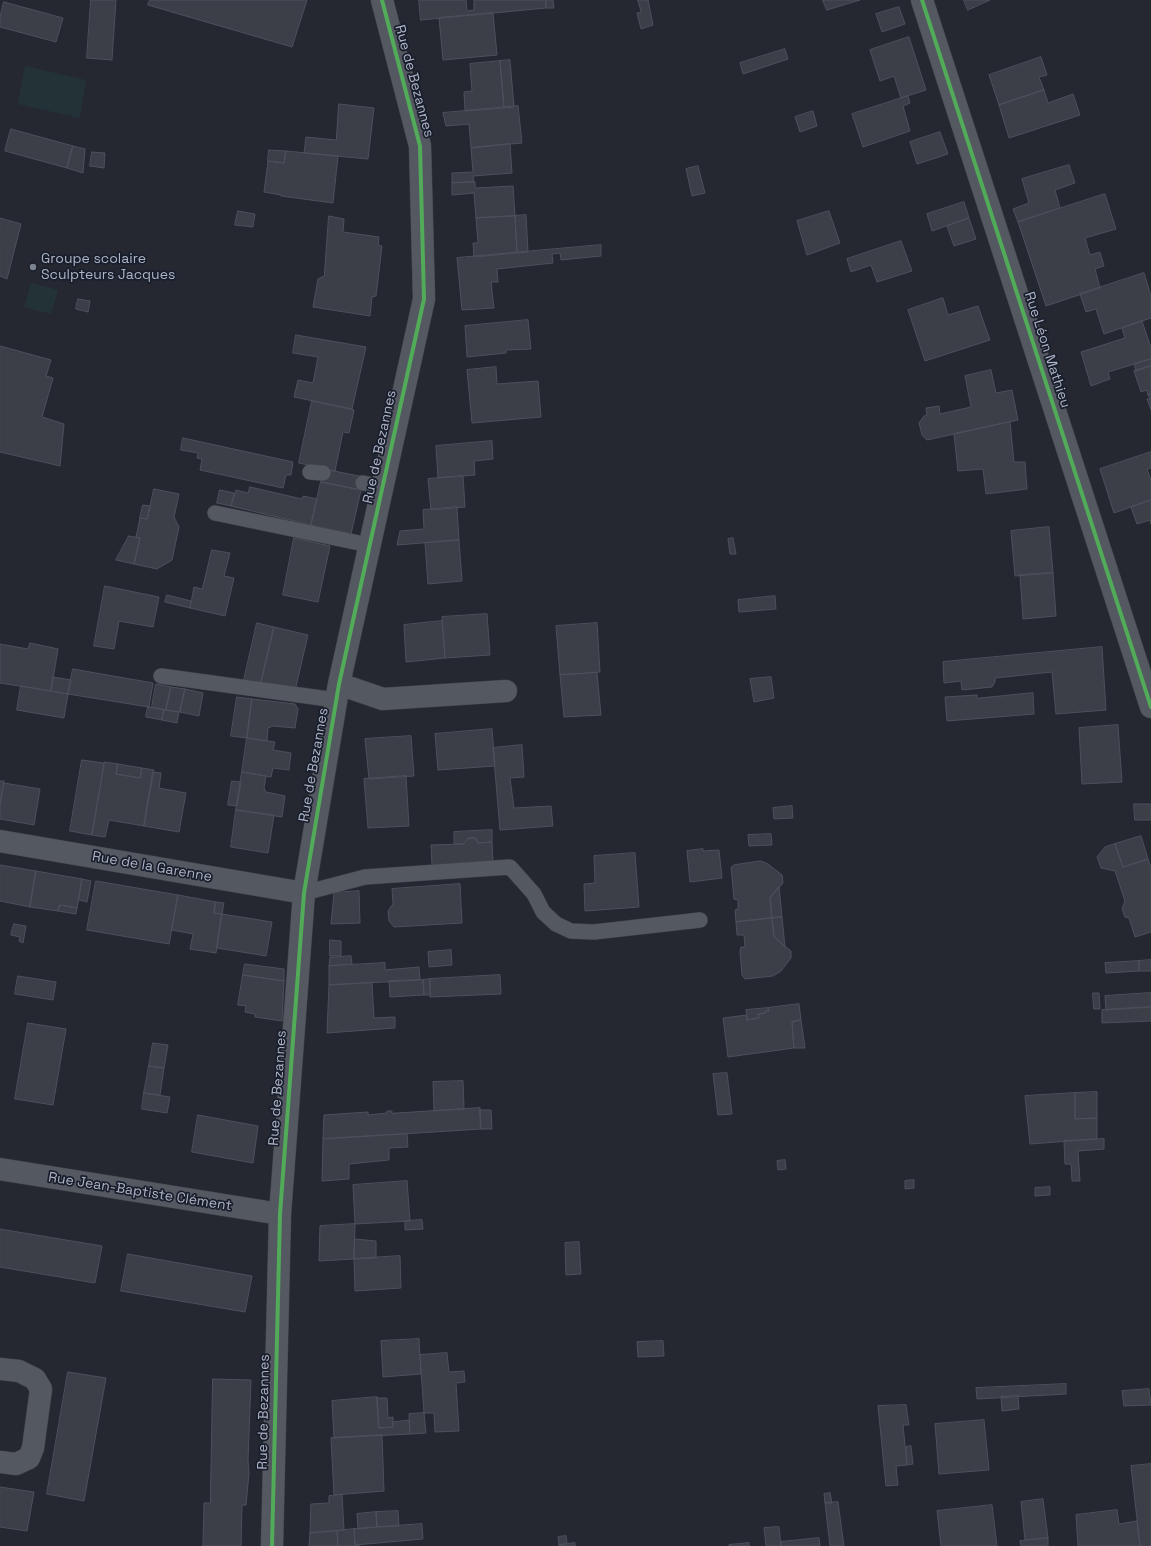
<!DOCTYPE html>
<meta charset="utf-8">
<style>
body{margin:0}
canvas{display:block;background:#252831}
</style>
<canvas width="1151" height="1546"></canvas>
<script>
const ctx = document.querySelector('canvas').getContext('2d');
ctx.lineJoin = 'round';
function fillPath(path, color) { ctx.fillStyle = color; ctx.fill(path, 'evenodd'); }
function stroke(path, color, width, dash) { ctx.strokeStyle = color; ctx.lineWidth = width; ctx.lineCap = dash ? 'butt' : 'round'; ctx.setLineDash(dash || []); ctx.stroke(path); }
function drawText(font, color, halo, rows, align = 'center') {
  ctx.font = font + ' "Space Grotesk",sans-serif'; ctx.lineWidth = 3.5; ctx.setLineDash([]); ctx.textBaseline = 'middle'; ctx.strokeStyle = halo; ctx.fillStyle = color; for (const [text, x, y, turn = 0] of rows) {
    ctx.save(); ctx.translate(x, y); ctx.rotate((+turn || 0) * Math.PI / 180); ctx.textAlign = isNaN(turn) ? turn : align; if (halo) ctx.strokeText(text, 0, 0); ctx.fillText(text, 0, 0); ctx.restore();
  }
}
fillPath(new Path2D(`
 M25,66L86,80L80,118L18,104Z
 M31,283L58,290L51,314L24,307Z`), '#223237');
const building = new Path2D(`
 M91,0H116L112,60L87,58Z
 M150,0H307L292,47L148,5Z
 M419,0H466L467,11L474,10V0H546V8L421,20Z
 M546,0H553L554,8H546Z
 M638,0H648L653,25L641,29L637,13L641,12Z
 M823,0H860L827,10Z
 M964,0H990L968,10Z
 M4,2L63,18L56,42L0,27V17Z
 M899,7L905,24L882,32L876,14Z
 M493,13L497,55L443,60L439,18Z
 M909,37L926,90L901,98L894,76L880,81L870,50Z
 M785,49L788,59L743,74L740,63Z
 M1041,57L1047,75L1039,77L1044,90L999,105L989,75Z
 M510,60L514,107L504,108L500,61Z
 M500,61L504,108L465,111L464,92L472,91L470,64Z
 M1044,90L1048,103L1073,94L1080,115L1009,138L999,105Z
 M908,96L910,103L903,106L910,131L863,147L852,114Z
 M339,104L374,108L368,159L304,153L306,137L336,140Z
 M518,106L522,143L510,144L471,148L469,124L446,126L443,113Z
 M813,111L817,126L800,132L795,117Z
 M11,129L73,146L67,168L5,151Z
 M940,132L948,154L917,164L910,142Z
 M510,144L512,173L473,176L474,182L452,183V173L473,172L471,148Z
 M73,146L85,149L83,173L67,168Z
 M269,150L286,151L284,163L268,161Z
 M286,151L338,156L333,203L281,196V195L264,192L268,161L284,163Z
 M92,152L105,153L104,168L90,166Z
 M1069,165L1075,183L1055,190L1060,208L1018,222L1013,209L1029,203L1022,179Z
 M698,166L705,193L692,196L686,169Z
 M475,182V188L513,186L515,216L476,218L474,193L452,195V183Z
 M1105,194L1116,229L1085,238L1090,255L1100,252L1104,266L1095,269L1100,288L1046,306L1018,222Z
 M964,202L969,218L932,231L927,214Z
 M238,211L255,214L253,227L235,225Z
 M829,211L840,243L807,255L797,221Z
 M526,215L528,252L517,253L515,216Z
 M329,216L344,219L343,232L379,237L378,245L382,246L376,296L372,297L370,316L313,307L318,279L324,276Z
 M515,216L517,253L474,257L473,243H478L476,218Z
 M0,218L21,224L7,279L0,276Z
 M969,218L976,239L954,246L947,226Z
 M901,241L912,271L877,282L871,265L851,272L847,259Z
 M601,245V256L561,260L560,253L552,254L553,263L497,269L498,282H491L494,308L462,310L457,258Z
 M1144,273L1151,296V318L1104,334L1096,309L1086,312L1080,294Z
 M943,298L948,315L978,306L990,340L925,361L908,310Z
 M78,299L90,301L88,312L76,309Z
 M528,320L531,349L506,350V353L467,357L465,326Z
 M1142,321L1151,348V359L1108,372L1110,379L1091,386L1081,352L1125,338L1122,328Z
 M296,335L366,347L352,409L294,397L298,380L313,383L318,357L293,353Z
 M0,346L51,360L46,376L53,378L42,417L64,424L60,466L0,452Z
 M1151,359V366L1136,371L1134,364Z
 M1151,366V394L1148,395L1147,390L1141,392L1134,371Z
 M496,367L497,384L538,381L541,417L472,423L467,370Z
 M991,370L996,393L1012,390L1018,420L927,440L922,435L919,423L924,416L927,415L926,408L939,406L940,414L971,407L965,376Z
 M1151,394V410L1147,399H1150L1148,395Z
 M312,401L354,410L349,433L343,432L335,471L299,463Z
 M1010,422L1014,462H1025L1027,489L986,494L983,469L958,471L954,434Z
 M183,438L293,462L291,475H286L283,488L200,470L202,459L197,458L198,453L181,450Z
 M492,441L493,459L474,461L475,475L438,478L436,446Z
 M1151,452V468L1147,469L1151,480V500L1114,513L1100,469Z
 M324,469L364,477L361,490L321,482Z
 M463,476L465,507L431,510L428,479Z
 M321,482L361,490L351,534L311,525Z
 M250,487L302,499L303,496L317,499L311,525L231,506L236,490L248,493Z
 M154,489L179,494L174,517L179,527L172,560L157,569L134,564L140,538L136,537L140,518L147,519Z
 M220,490L234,493L231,506L217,503Z
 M1151,500V524L1150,520L1137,524L1131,507Z
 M143,505L150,506L147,519L140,518Z
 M457,507L459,540L397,545L400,531L424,529L423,510Z
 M1049,527L1053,573L1015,576L1011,531Z
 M129,536L140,538L134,564L116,560Z
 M294,538L330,546L318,602L283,595Z
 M733,538L736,554H730L728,539Z
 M459,540L462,581L428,584L425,543Z
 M212,550L230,553L224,576L234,578L225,616L190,608L194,587L202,589Z
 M1053,573L1056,616L1023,619L1020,575Z
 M105,586L159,597L153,627L119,621L114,649L94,646Z
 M167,595L191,601L190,608L165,602Z
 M775,596L776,609L739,612L738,600Z
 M487,614L490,655L445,658L442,617Z
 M442,621L445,658L406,662L404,625Z
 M257,623L274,627L261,683L244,680Z
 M597,623L600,672L560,675L556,626Z
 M274,627L308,635L295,691L261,683Z
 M30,643L58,649L51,691L0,683V644L28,649Z
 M1102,647L1106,710L1056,714L1052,672L995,678V682L992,687L962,690L961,681L944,683L943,662Z
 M73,669L153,683L149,707L68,694Z
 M597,673L601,715L564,717L560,675Z
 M53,677L71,680L68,694L51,691Z
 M771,677L774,698L754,702L750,679Z
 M156,684L171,687L166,710L152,707Z
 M21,686L68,694L64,718L17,710Z
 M171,687L185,689L180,712L166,710Z
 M185,689L203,693L199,716L180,712Z
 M1033,693L1034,714L947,721L945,697L977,695V698Z
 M237,697L252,699L247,738L231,736Z
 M252,699L295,704L298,709L295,728L273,726L268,728L267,741L247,738Z
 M148,707L164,710L162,720L146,717Z
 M164,710L179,712L177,723L162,720Z
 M1118,725L1122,782L1082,784L1079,728Z
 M492,729L495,766L438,770L435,734Z
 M411,736L414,776L369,779L365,739Z
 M247,738L275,742L273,750L291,753L289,770L273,768L271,777L242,772Z
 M522,745L524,777L510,778L514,808L551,806L553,826L500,830L493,748Z
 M82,760L104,763L92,835L70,831Z
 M105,762L118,764L116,774L140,778L142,768L154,770L144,826L109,820L105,837L92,835Z
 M118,764L142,768L140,778L116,774Z
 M153,772L161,773L159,788L186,793L179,832L144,826Z
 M242,772L266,776L264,788L266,792L285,796L282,817L236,810Z
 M406,776L409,826L368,828L364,779Z
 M0,781H4L0,805Z
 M232,781L241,782L237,806L228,805Z
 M4,783L40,789L34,825L0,819V805Z
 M1134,804H1151V820H1135Z
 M792,806L793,818L774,819L773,808Z
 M236,810L274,815L268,853L231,847Z
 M492,830V842L478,843L475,838H469L463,844H454V832Z
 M771,834L772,845L749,846L748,835Z
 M1141,836L1148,859L1123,867L1115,844Z
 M469,838H475L478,843L492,842L493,861L432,865L431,845L463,844Z
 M1115,844L1123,867L1148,859L1151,868V932L1135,937L1129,918L1125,917L1122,909L1125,901L1115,871L1101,868L1097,857L1105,847Z
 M703,849V851L719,850L722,878L690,882L687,851Z
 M635,853L639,907L585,911L584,884L595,883L594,856Z
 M761,861L768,864L782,875L783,883L770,898L772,918L736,922L735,910L738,909V900L734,899L731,867L734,865Z
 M0,865L36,871L30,907L0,901Z
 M36,871L82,879L77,908L60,905L58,911L30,907Z
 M82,879L91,881L87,902L79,900Z
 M96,881L178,895L169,944L87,930Z
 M460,884L462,923L394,927L389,921L388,911L393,904L392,889Z
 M779,887L782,917L772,918L770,898Z
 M359,891L360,923L331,924L334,893Z
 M178,895L216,902L214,913L222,914L216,953L190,949L193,934L172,930Z
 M216,902L224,903L222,914L214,913Z
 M60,905L77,908L76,914L58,911Z
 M222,914L272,922L266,956L217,948Z
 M782,917L785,947L774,937L772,918Z
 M772,918L774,937L791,951V958L781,971L773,976L745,979L742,975L740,951L741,947H745L744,935H737L736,922Z
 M14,924L26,926L23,943L19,941L20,937L11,935Z
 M330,940L341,941V956H330Z
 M451,950L452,965L429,967L428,952Z
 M351,956L352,964L329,966L330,958Z
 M1151,960V971H1139V961Z
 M1139,961V971L1106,973L1105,963Z
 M385,963V970L419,967L420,980L329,985V966Z
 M245,964L284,969V981L243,975Z
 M243,975L284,981L282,1021L255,1017V1014L245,1012L246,1006L238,1005Z
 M500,975L501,994L430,997V979Z
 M18,976L56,982L53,1000L15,994Z
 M430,979V995H424L423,980Z
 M423,980L424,995L390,997L389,981Z
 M372,983L374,1018L395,1017V1028L327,1033L329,985Z
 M1093,993H1099L1100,1009H1094Z
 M1151,993V1007L1106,1010L1105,996Z
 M799,1004L801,1020L792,1022L794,1048L728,1057L723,1018L747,1015V1020L759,1018L758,1014L765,1013V1011H769L768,1008Z
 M1151,1007V1021L1102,1023V1010Z
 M768,1008L769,1011H765V1013L758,1014L759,1018L747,1020L746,1010Z
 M801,1020L805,1048H794L792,1022Z
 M28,1023L66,1029L53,1105L15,1099Z
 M153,1043L168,1045L164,1068L149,1066Z
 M149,1066L164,1068L160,1095L144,1093Z
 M727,1073L732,1114L718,1115L713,1074Z
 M463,1081L464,1109L434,1111L433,1082Z
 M1097,1092V1118L1075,1119V1093Z
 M144,1093L170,1097L167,1113L142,1109Z
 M1075,1093V1119L1097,1118V1139L1030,1144L1025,1096Z
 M480,1108L481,1129L323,1139L324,1115L368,1112V1115L387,1113V1111H392V1113Z
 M480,1110H491L492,1129H481Z
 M198,1115L258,1126L253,1163L192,1152Z
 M407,1134L408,1147L389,1148V1160L349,1164V1179L322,1181L323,1139Z
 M1104,1139V1149L1078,1151L1080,1181H1072L1071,1164H1065L1064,1141Z
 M785,1160L786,1169L778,1170L777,1161Z
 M914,1180V1188L905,1189V1181Z
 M407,1181L410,1221L355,1224L353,1185Z
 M1050,1187V1195L1035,1196V1188Z
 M422,1220L423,1229L405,1230V1221Z
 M355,1224L354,1259L319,1261L320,1226Z
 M0,1229L102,1246L95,1283L0,1267Z
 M355,1239L376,1241V1258L354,1259Z
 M579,1242L581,1274L566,1275L565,1243Z
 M128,1254L252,1276L245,1312L121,1291Z
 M400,1256L401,1288L355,1291L354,1259Z
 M419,1339L421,1374L383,1377L381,1341Z
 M663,1341L664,1356L638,1357L637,1342Z
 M447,1353L449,1372L464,1371L465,1382L456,1383L459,1431L435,1432L434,1413H424L420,1355Z
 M68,1372L106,1378L84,1501L47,1494Z
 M213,1379L251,1380L248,1460L249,1473L246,1505H242L241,1546H203L204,1503H210Z
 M1066,1384V1394L977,1399L976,1388Z
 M1149,1389L1151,1405L1124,1406L1122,1391Z
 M1018,1396L1019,1409L1002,1411L1001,1397Z
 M377,1397L379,1428L393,1427V1422L409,1420L410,1434L334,1438L332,1401Z
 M377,1398H387L388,1418L393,1417V1427L379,1428Z
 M906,1405L909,1425H903L907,1465L896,1466L898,1485L886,1486L878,1406Z
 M424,1413L426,1433L410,1434L409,1414Z
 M984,1420L989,1470L939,1474L935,1424Z
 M382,1435L384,1491L334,1495L331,1438Z
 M911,1446L913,1464L907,1465L906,1447Z
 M1151,1464V1546H1140L1131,1466Z
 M0,1487L34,1492L27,1531L0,1527Z
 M830,1493L832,1503H825L824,1494Z
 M342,1495L344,1530L310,1533L311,1504L329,1503V1496Z
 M1043,1499L1048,1538L1025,1540L1021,1502Z
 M838,1502L844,1546H830L825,1503Z
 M992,1505L997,1546H941L937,1511Z
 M1117,1510L1119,1524L1137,1521L1140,1546H1078L1076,1515Z
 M398,1511L399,1526L377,1527L376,1512Z
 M376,1512L377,1527L358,1529L357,1514Z
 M422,1524L423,1539L355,1545L354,1529Z
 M779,1527L781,1546H766L764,1528Z
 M354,1529L355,1545L359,1544V1546H338L337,1531Z
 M337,1531L338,1546H309L310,1533Z
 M566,1536L567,1544L559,1545L558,1537Z
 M819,1538L820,1546H781V1542Z
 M1048,1538V1546H1021L1020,1541Z
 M575,1543V1546H559V1545Z
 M749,1543V1546H729V1545Z`);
fillPath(building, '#3c3f48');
stroke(building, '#4c505a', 1);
const service = new Path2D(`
 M310,472L323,473
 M363,483L382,487
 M215,513L369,545
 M161,676L336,700
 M304,893L365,877L510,867L534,894L543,912L556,924L571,931L594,932L700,920`);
const minor = new Path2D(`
 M922,0L1151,707
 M339,684L383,699L506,691
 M0,841L304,893
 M0,1169L280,1214
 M0,1369L19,1371L35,1379L41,1389L33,1448L29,1458L16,1464L0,1462
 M272,1546L280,1214L304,893L339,684L424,299L420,146L382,0`);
stroke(service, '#41434a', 16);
stroke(minor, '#41434a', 23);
stroke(service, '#545860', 15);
stroke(minor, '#545860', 22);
stroke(new Path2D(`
 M922,0L1151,707
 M272,1546L280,1214L304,893L339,684L424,299L420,146L382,0`), '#51ab58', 4);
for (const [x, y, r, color] of [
 [33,267,4,"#7d8291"]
]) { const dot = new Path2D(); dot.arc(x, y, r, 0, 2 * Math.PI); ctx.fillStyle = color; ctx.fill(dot); stroke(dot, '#181e2c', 1.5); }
drawText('14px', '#adb3c4', '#181e2c', [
 ["Rue de Bezannes",414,81,75],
 ["Rue Léon Mathieu",1047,350,72],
 ["Rue de Bezannes",380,447,-78],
 ["Rue de Bezannes",314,765,-80],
 ["Rue de la Garenne",152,867,10],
 ["Rue de Bezannes",278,1088,-86],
 ["Rue Jean-Baptiste Clément",140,1192,9],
 ["Rue de Bezannes",264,1412,-89]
]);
drawText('14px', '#adb3c4', '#181e2c', [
 ["Groupe scolaire",41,259],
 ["Sculpteurs Jacques",41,275]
], 'left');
</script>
